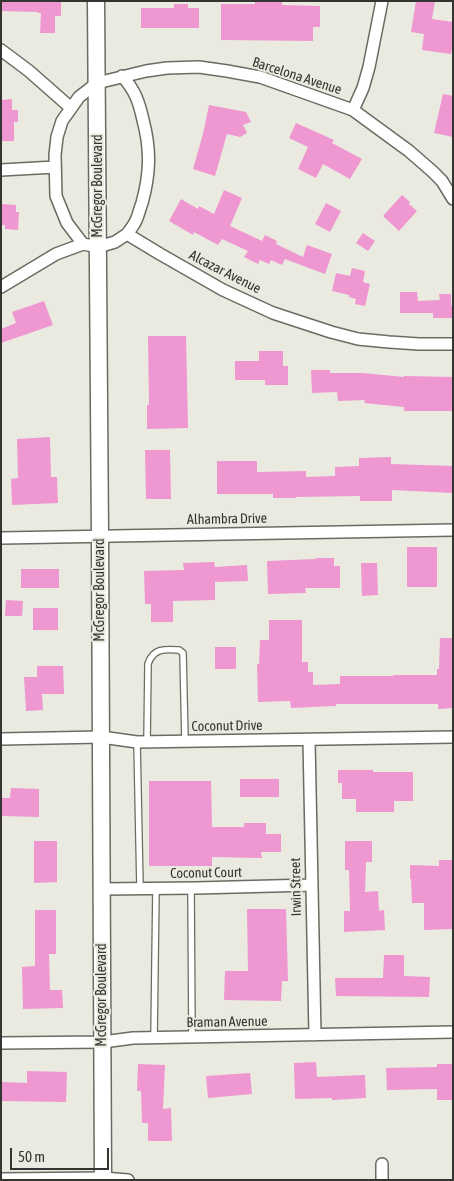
<!DOCTYPE html>
<style>
body{margin:0}
#map{position:relative;width:454px;height:1181px;overflow:hidden;background:#eaeae0;font-family:"Asap Condensed",sans-serif}
canvas{display:block}
.frame{position:absolute;inset:0;border:2px solid #343430;pointer-events:none}
.scale{position:absolute;left:10px;top:1148px;width:99px;height:22px;box-sizing:border-box;border:2px solid #343430;border-top:0;padding-left:6px;font-size:15px;line-height:18px;white-space:nowrap;color:#343430;-webkit-text-stroke:4px #eaeae0;paint-order:stroke}
</style>
<div id="map">
<canvas width="454" height="1181"></canvas>
<div class="frame"></div>
<div class="scale">50 m</div>
</div>
<script>
const ctx = document.querySelector('canvas').getContext('2d');
ctx.lineJoin = 'round';
function fillPath(path, color) { ctx.fillStyle = color; ctx.fill(path, 'evenodd'); }
function stroke(path, color, width, dash) { ctx.strokeStyle = color; ctx.lineWidth = width; ctx.lineCap = dash ? 'butt' : 'round'; ctx.setLineDash(dash || []); ctx.stroke(path); }
function drawText(font, color, halo, rows, align = 'center') {
  ctx.font = font + ' "Asap Condensed",sans-serif'; ctx.lineWidth = 4; ctx.setLineDash([]); ctx.textBaseline = 'middle'; ctx.strokeStyle = halo; ctx.fillStyle = color; for (const [text, x, y, turn = 0] of rows) {
    ctx.save(); ctx.translate(x, y); ctx.rotate((+turn || 0) * Math.PI / 180); ctx.textAlign = isNaN(turn) ? turn : align; if (halo) ctx.strokeText(text, 0, 0); ctx.fillText(text, 0, 0); ctx.restore();
  }
}
fillPath(new Path2D(`
 M1,1H61V16H55V33H40L41,13H38V12L1,11Z
 M255,1H282V5L320,6V27H313V41L221,40V4H255Z
 M416,1H435L432,19L453,22V43L451,54L422,50L424,34L411,32Z
 M174,4H188V8H199V28H141V8H174Z
 M443,94L453,96V137L434,133Z
 M12,99V110H18V122H14V141H1V100Z
 M209,105L246,112L251,122L243,125L247,133L240,137L227,134L215,176L193,169L203,134Z
 M296,123L334,140L332,143L362,159L350,179L323,164L316,178L298,169L308,147L289,138Z
 M224,190L242,198L230,226L262,241L265,235L277,241L276,244L303,257L307,245L332,254L325,274L285,259L282,265L271,260L269,264L260,260L258,264L244,257L248,251L222,239L218,245L194,232L193,235L169,221L181,199L198,209L199,206L214,214Z
 M402,195L410,202L409,204L417,211L399,231L383,216Z
 M326,203L341,211L330,232L315,224Z
 M1,204L16,205V212H19L18,230L5,229V225H1Z
 M363,233L375,241L368,251L356,243Z
 M352,268L365,271L363,282L370,284L365,306L355,304L356,299L349,297V295L332,291L336,273L350,276Z
 M400,292H417L418,301L440,300L439,294H451V306L453,305V318H433V313H400Z
 M44,301L53,325L1,343V329L16,323L12,312Z
 M148,336H186L188,428L147,429V405H149Z
 M259,351H283V366H288V385H265V380H235V361H259Z
 M311,370H330V373H363L404,377V376L453,377V411H404V407L364,403L365,400L338,401L337,392L312,393Z
 M50,437L51,477H57L58,503L12,505L11,479L18,478L17,439Z
 M145,450H170L171,499H146Z
 M391,457V464L453,466V493L392,490V501H360V496L296,497V498H273V494H217V461H257V472L306,471V477L335,476V467L359,466V458Z
 M407,547H437V587H407Z
 M316,558H334V566H340V588H305L306,593L268,594L267,561L316,559Z
 M214,562L215,567L247,565L248,581L215,582V600L173,601V622H151V604H145L144,571L184,570L183,563Z
 M361,563H377L378,595L362,596Z
 M21,569H59V588H21Z
 M6,600L23,601L22,616H5Z
 M33,608H58V630H33Z
 M269,620H302V662H308V672H313V685L340,684V676H393V675H437V669H439L440,638H453V708L438,709V704H336V706L291,708L290,701L258,702L257,664H259L260,640H269Z
 M215,647H236V669H215Z
 M37,666H63L64,694H42L43,710L26,711L24,677H37Z
 M338,770H373V772H413V801H394V812H356V799H342V783H338Z
 M240,779H279V797H240Z
 M149,781H211L212,827H244V823H266V834H281V852H261L262,858L212,857V866H149Z
 M11,788L39,789V817L1,816V798H10Z
 M34,841H57V882L34,883Z
 M345,841H372V862H366L365,892L378,891L379,911L384,910L385,930L344,932V911H350L349,870H345Z
 M439,860H453V929L424,930V903H412L411,879H410V865L439,866Z
 M247,909H286L288,981H282L281,1001L224,1000L225,971H248Z
 M35,910H56V954H49L50,990H62L63,1008L23,1009L22,967L35,966Z
 M384,955H404V976L430,977L429,997L336,996L335,978H383Z
 M316,1062L317,1077L365,1075L366,1098L332,1100V1098L295,1099L294,1063Z
 M138,1064L165,1065L163,1109L171,1108L172,1141H148V1123H142L141,1091H137Z
 M437,1064H453V1100H437V1089L387,1090L386,1068L437,1067Z
 M27,1071L67,1072L66,1102L1,1101V1082L27,1083Z
 M250,1073L252,1094L208,1098L206,1076Z`), '#ef97d0');
const lane = new Path2D(`
 M137,742L140,888
 M147,742L148,664C153,648 165,649 179,650L183,653L185,742
 M191,888L192,1037
 M154,1038L156,888`);
const street = new Path2D(`
 M1,50L29,71L71,108
 M122,76C135,90 139,102 143,120C151,150 150,174 142,203C140,208 139,213 137,218C135,224 131,229 127,234
 M353,110L363,88L369,67L382,1
 M1,170L55,167
 M83,244L67,223L56,196L55,155L57,137L62,121L79,97L97,83L146,71L167,68L199,67L227,71L260,77L353,110L409,151L432,171L442,181L453,199
 M1,287L56,254L83,244L98,247L115,242L127,234L160,254L223,290L273,313L331,332L358,339L389,342L419,344H453
 M1,538L453,530
 M1,739L101,737L137,742L453,737
 M309,740L315,1035
 M102,889L196,888L311,885
 M1,1043L103,1042L133,1038L453,1032
 M382,1164V1180
 M1,1179L103,1178L128,1180`);
const secondary = new Path2D(`
 M96,1L100,537L103,1180`);
stroke(lane, '#6b6b62', 8);
stroke(street, '#6b6b62', 14);
stroke(secondary, '#6b6b62', 19);
stroke(lane, '#fff', 5.5);
stroke(street, '#fff', 11);
stroke(secondary, '#fff', 16);
drawText('14px', '#343430', '#eaeae0', [
 ["Barcelona Avenue",297,76,18],
 ["McGregor Boulevard",98,186,-90],
 ["Alcazar Avenue",225,272,27],
 ["Alhambra Drive",227,519,-1],
 ["McGregor Boulevard",100,590,-90],
 ["Coconut Drive",227,726,-1],
 ["Coconut Court",206,873,-1],
 ["Irwin Street",296,887,-91],
 ["McGregor Boulevard",102,995,-90],
 ["Braman Avenue",227,1022,-1]
]);
</script>
